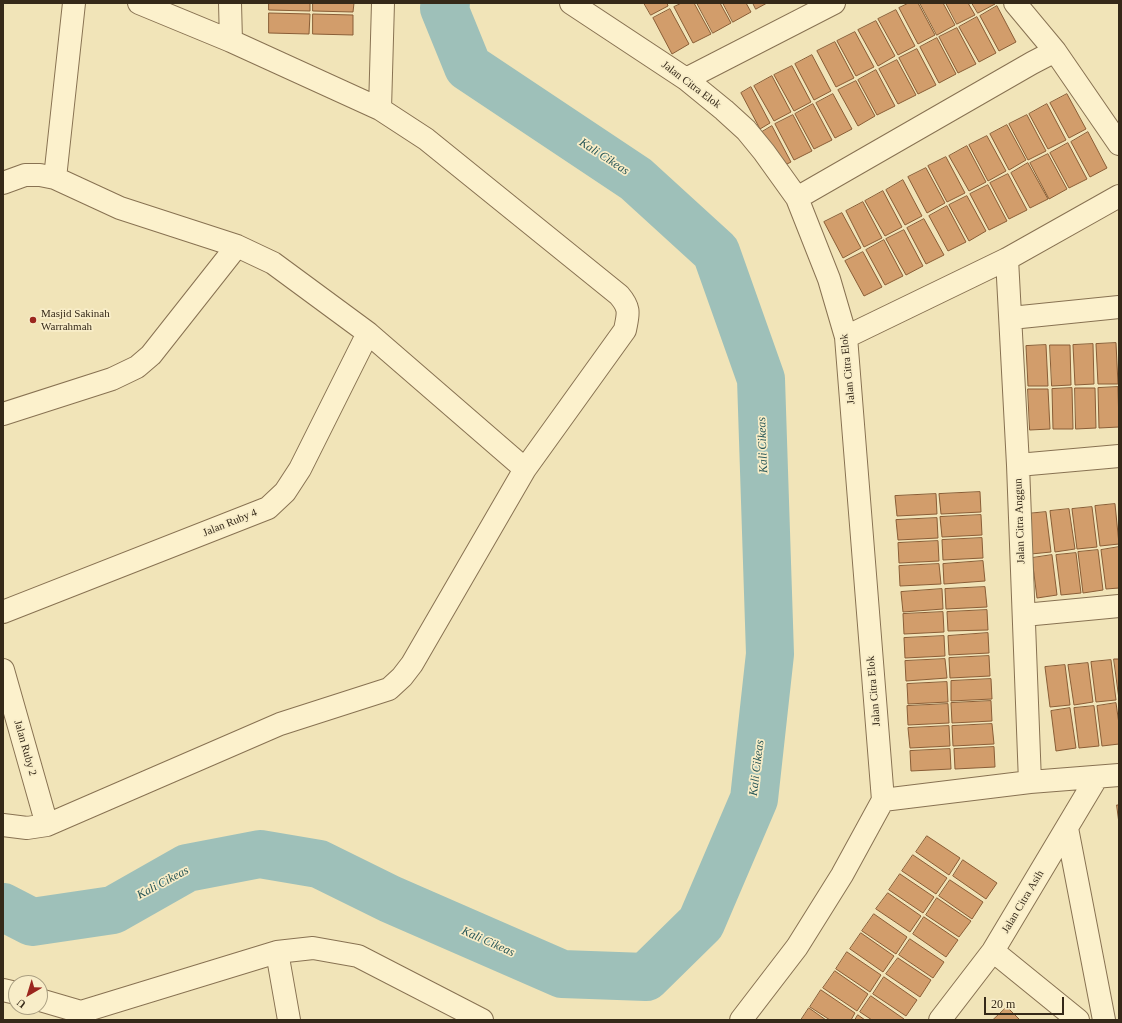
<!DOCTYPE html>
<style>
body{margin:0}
#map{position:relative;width:1122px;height:1023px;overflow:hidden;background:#f1e4b8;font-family:"Times New Roman",serif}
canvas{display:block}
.frame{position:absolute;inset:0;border:4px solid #352919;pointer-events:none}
.north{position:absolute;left:8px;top:975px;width:40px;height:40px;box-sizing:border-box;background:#f8edc8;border:1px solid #aa9f82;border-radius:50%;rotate:218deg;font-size:11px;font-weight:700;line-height:16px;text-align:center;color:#352919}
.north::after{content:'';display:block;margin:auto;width:14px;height:18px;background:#9b261e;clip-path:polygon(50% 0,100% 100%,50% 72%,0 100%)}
.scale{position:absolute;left:984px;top:997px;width:80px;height:18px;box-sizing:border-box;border:2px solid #352919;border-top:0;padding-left:5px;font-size:12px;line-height:14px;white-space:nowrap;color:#352919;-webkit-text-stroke:3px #f8edc8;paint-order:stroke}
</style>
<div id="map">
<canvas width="1122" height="1023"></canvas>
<div class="frame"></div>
<div class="north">U</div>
<div class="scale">20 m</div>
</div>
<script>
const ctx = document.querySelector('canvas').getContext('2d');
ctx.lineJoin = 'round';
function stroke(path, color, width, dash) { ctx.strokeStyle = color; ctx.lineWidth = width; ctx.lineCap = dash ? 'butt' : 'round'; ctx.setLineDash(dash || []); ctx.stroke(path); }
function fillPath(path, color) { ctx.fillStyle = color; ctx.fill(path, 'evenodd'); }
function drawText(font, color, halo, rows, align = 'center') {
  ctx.font = font + ' "Times New Roman",serif'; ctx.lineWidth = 3.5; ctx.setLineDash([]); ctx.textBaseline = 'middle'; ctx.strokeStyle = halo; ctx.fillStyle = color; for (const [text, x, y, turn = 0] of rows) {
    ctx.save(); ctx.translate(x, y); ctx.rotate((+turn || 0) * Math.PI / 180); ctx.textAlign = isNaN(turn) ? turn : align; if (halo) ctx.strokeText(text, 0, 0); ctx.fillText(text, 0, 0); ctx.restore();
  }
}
stroke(new Path2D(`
 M3,907L32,922L113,910L187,868L260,854L319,864L390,899L562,974L646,977L701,923L754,799L770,654L761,379L716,252L636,179L468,67L444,8L446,3`), '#9ec0b9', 48);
const building = new Path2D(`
 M269,3H310V11L269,10Z
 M313,3H354L353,12L313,11Z
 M644,3H667L668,6L651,15Z
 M682,3H694L711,34L693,43L674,7Z
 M697,3H720L731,23L713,33Z
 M723,3H746L751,12L733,22Z
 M753,3H767L756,9Z
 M909,3H918L935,35L918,44L899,8Z
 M920,3H943L955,25L937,35Z
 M946,3H968L975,15L957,24Z
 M972,3H995V4L978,13Z
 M997,6L1016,42L999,51L980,16Z
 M670,9L689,44L672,54L653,18Z
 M896,10L915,46L898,55L878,19Z
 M269,13L310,14L309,34L269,33Z
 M313,14L353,15V35L313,34Z
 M977,17L996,53L979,62L959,27Z
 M876,21L895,56L878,66L858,30Z
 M957,28L976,64L958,73L939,37Z
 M855,32L874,67L856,76L837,41Z
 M937,38L956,74L939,83L920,47Z
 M835,42L854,78L836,87L817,51Z
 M917,49L936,85L918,94L899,58Z
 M812,55L831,91L814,100L795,64Z
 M897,60L916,95L898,104L879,69Z
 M792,66L811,102L794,111L774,75Z
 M876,70L895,106L877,115L858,80Z
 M772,76L791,112L774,121L754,86Z
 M856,81L875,116L858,126L838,90Z
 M751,87L770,123L760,129L741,93Z
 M833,94L852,129L835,138L816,103Z
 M1067,94L1086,129L1069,138L1050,103Z
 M813,104L832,140L814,149L795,114Z
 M1047,104L1066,140L1048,149L1029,114Z
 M793,115L812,151L794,160L775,124Z
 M1027,115L1046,151L1028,160L1009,124Z
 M1007,125L1026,160L1009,170L990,134Z
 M772,126L791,162L781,167L762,132Z
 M1088,132L1107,168L1090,177L1071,142Z
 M987,136L1006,171L988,181L969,145Z
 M1068,143L1087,179L1069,188L1050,153Z
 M967,146L986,182L969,191L949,156Z
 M1048,154L1067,189L1049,199L1030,163Z
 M946,157L965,193L947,202L928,166Z
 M1028,163L1048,199L1030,208L1011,173Z
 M926,168L945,203L927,213L908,177Z
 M1008,174L1027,210L1009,219L990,183Z
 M903,180L922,216L905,225L886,190Z
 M988,185L1007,221L989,230L970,194Z
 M883,191L902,227L885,236L865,201Z
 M967,196L986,231L969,241L949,205Z
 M863,202L882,238L864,247L846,211Z
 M947,206L966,242L948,251L929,216Z
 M842,213L861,248L843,258L824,222Z
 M924,219L944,255L926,264L907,228Z
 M904,230L923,266L906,275L886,239Z
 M884,240L903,276L885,285L866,250Z
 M863,252L882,287L864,296L845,261Z
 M1116,343L1118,384H1098L1096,344Z
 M1093,344L1094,384L1075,385L1073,345Z
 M1046,345L1048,386H1028L1026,346Z
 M1050,345H1070L1071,385L1052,386Z
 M1118,387L1119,427L1099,428L1098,388Z
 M1072,388L1073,429H1053L1052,389Z
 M1075,388H1095L1096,428L1076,429Z
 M1028,389H1048L1050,429L1030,430Z
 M980,492L981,512L941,514L939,494Z
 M936,494L937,514L897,516L895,496Z
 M1115,504L1119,544L1100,546L1095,506Z
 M1092,507L1097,547L1077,549L1072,509Z
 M1069,509L1075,549L1055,552L1050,511Z
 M1046,512L1051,552L1031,554L1026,514Z
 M981,515L982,535L942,537L940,517Z
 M937,518L938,538L898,540L896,520Z
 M982,538L983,558L943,560L942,540Z
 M938,541L939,561L899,563L898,543Z
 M1119,547V588L1106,589L1101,550Z
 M1098,550L1103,590L1083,593L1078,552Z
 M1076,553L1081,593L1061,595L1056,555Z
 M1052,555L1057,595L1037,598L1032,558Z
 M983,561L985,581L944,584L943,564Z
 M939,564L941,584L900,586L899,566Z
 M985,587L987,607L946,609L945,589Z
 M942,589L943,609L903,612L901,592Z
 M987,610L988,630L948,631L947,612Z
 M943,612L944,632L904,634L903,614Z
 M988,633L989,653L949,655L948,636Z
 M944,636L945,656L905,658L904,638Z
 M989,656L990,676L950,678L949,658Z
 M945,659L947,678L906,681L905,661Z
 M1114,659H1119V699Z
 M1111,660L1116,700L1096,702L1091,662Z
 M1088,663L1093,702L1074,705L1068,665Z
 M1065,665L1070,705L1050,707L1045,667Z
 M991,679L992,699L951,701V681Z
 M947,682L948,702L908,704L907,684Z
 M991,701L992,721L952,723L951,703Z
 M1116,703L1119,724V744L1102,746L1097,706Z
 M948,704L949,723L908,725L907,706Z
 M1094,706L1099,746L1079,748L1074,708Z
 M1070,708L1076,748L1056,751L1051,711Z
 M992,724L994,744L953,746L952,726Z
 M949,726L950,746L910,748L908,728Z
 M994,747L995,767L955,769L954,749Z
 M950,749L951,769L911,771L910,751Z
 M1117,805H1119V823Z
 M927,836L960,858L949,875L916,852Z
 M913,855L947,878L936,894L902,871Z
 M963,860L997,883L986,899L953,876Z
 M900,874L934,897L923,913L889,890Z
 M950,880L983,902L972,919L939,896Z
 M888,893L921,916L910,932L876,909Z
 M937,898L971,921L959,937L926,915Z
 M874,914L907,937L896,954L862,931Z
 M924,917L958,940L946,957L913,934Z
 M861,933L894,956L883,972L850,949Z
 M910,939L944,962L933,978L899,955Z
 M847,952L881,975L870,992L836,969Z
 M898,958L931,980L920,997L886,974Z
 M835,971L868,994L857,1011L823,988Z
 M884,977L917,1000L906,1016L873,994Z
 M821,990L855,1013L851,1020H830L810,1007Z
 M871,996L904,1019V1020H872L860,1012Z
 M1007,1007L1020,1020H993Z
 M809,1008L826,1020H801Z
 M858,1015L865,1020H855Z`);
fillPath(building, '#d29d6b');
stroke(building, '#895d36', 1);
const minor = new Path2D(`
 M230,3L231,41
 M571,3L686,79L724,110L746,130L764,152L797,198L829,279L846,337L883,800
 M1055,51L1119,144
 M686,79L834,3
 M380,109L383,3
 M55,178L74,3
 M3,183L25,175H40L55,178L120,208L237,246L273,263L368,333L525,469
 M797,198L1032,63L1055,51L1015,3
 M1007,259L1018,465L1030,782
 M1011,318L1119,307
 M846,337L1007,259L1119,196
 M3,414L112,379L137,367L151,355L237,246
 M1018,465L1119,456
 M3,612L268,508L285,492L300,469L368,333
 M1024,615L1119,606
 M3,670L47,825
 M3,825L27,828L47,825L280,724L389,689L402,677L412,664L525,469L625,330C628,314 631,309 619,295L426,139L380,109L231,41L139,3
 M1067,828L1104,1020
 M993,951L1078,1020
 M277,952L289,1020
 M3,990L16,993
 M40,1000L81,1012L277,952L313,948L358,956L482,1020
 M741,1020L797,947L842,875L883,800L1030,782L1119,775
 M940,1020L993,951L1097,777`);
stroke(minor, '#887252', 24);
stroke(minor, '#fcf1cc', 22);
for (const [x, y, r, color] of [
 [33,320,4,"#9b261e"]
]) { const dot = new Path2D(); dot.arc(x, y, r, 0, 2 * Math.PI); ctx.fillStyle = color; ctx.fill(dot); stroke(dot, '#f8edc8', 1.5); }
drawText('11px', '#352919', '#f8edc8', [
 ["Jalan Citra Elok",691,85,37],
 ["Jalan Citra Elok",848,369,-96],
 ["Jalan Citra Anggun",1020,521,-92],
 ["Jalan Ruby 4",230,523,-22],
 ["Jalan Citra Elok",874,691,-95],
 ["Jalan Ruby 2",25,748,74],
 ["Jalan Citra Asih",1023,902,-59]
]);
drawText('11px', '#352919', '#f8edc8', [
 ["Masjid Sakinah",41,314],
 ["Warrahmah",41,327]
], 'left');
drawText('italic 12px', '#275657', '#f8edc8', [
 ["Kali Cikeas",604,157,33],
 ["Kali Cikeas",763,445,-92],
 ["Kali Cikeas",757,768,-83],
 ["Kali Cikeas",163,883,-28],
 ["Kali Cikeas",488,942,24]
]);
</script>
